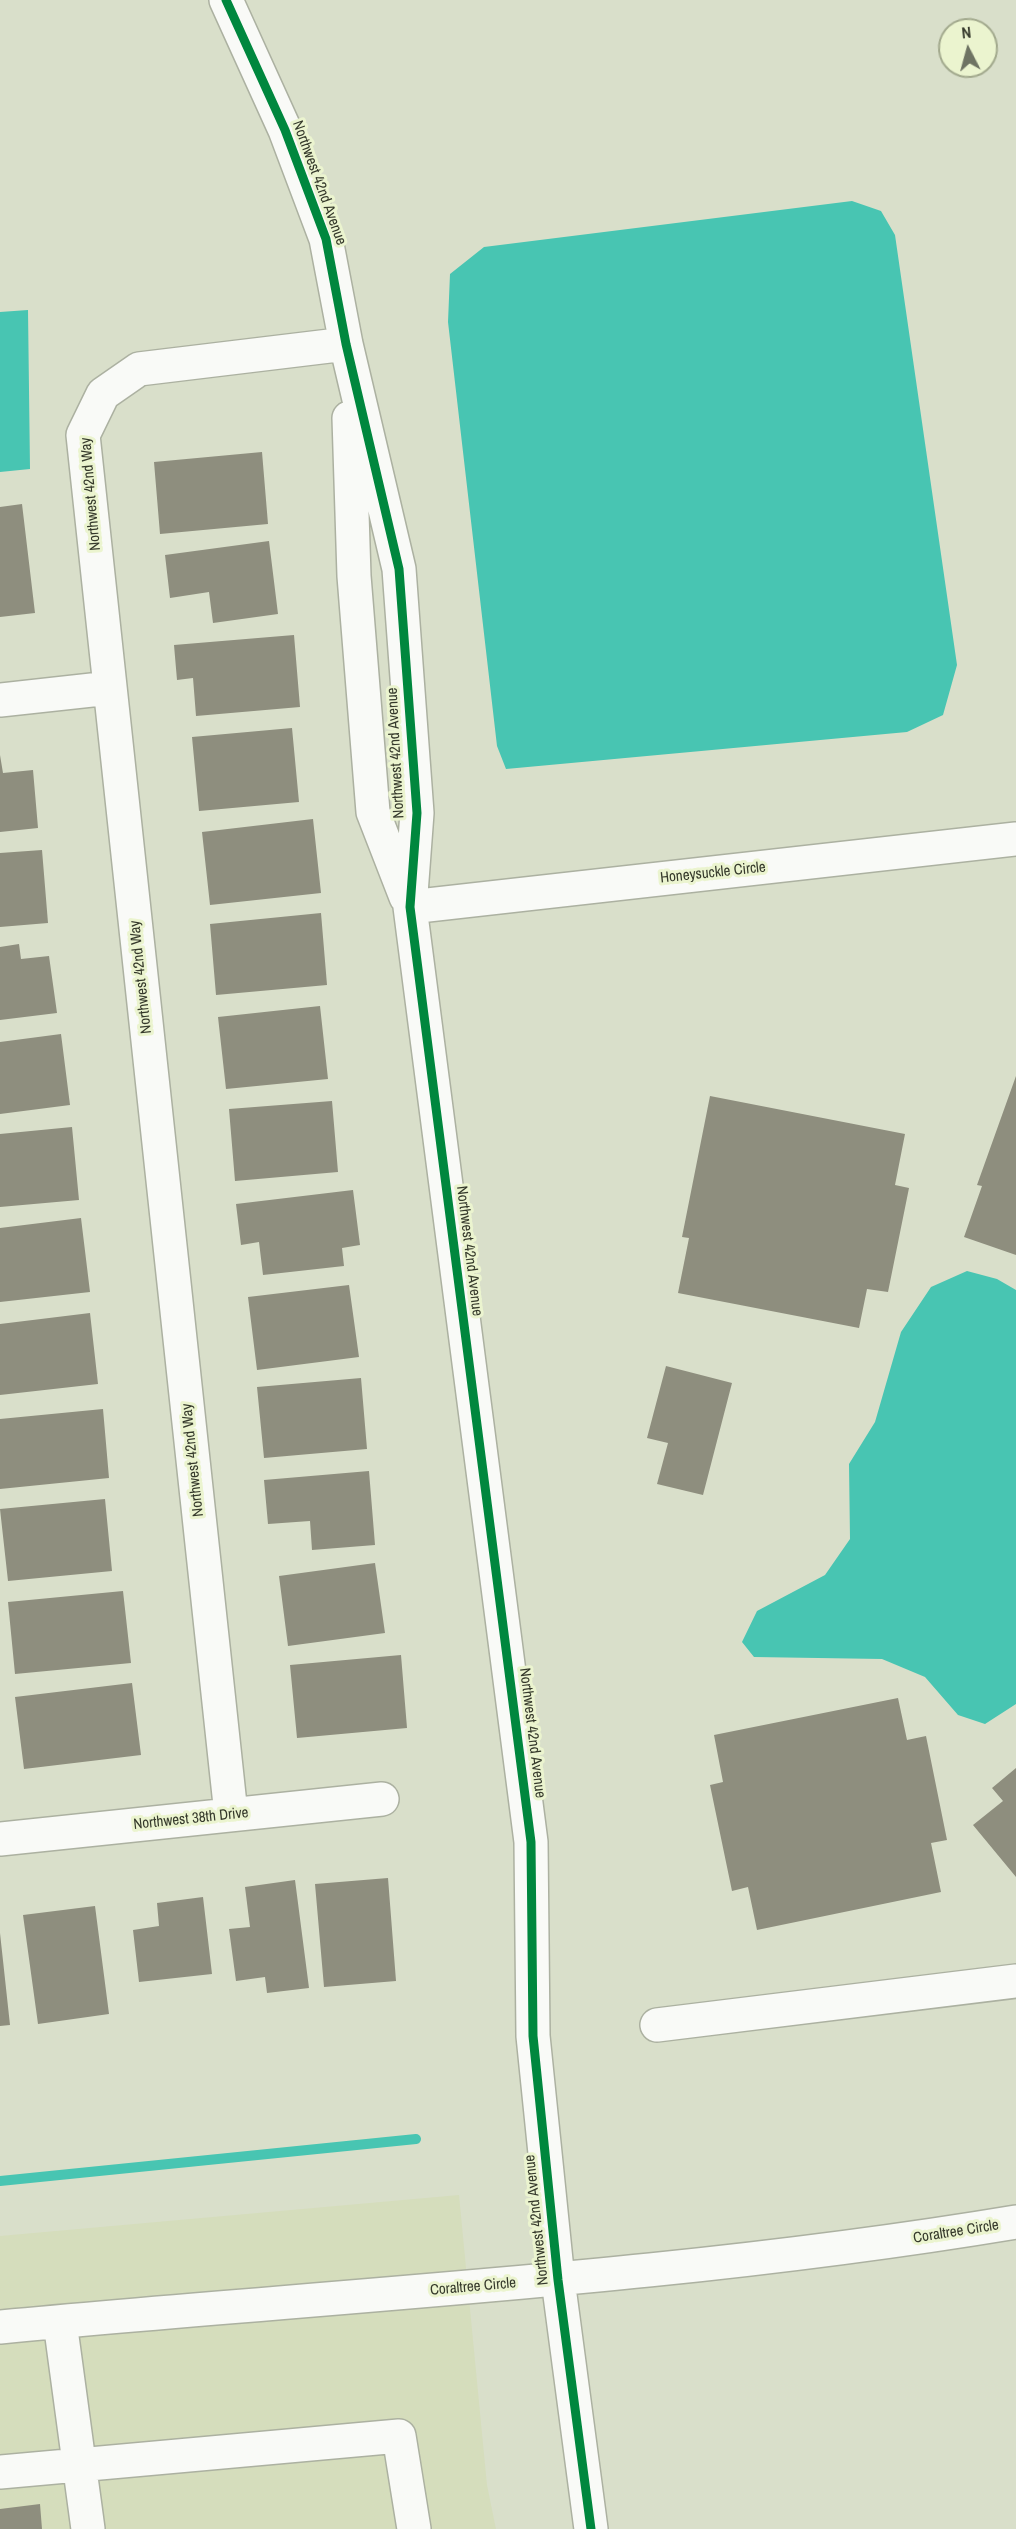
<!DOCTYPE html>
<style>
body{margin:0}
#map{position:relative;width:1016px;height:2529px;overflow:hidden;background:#d9dfca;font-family:"Archivo Narrow",sans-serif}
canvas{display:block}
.north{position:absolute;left:938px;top:18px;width:60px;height:60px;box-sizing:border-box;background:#ebf4cf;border:2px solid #a2a98d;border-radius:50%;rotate:354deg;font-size:16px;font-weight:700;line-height:24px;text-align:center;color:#35392b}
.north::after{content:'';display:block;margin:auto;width:21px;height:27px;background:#6e7363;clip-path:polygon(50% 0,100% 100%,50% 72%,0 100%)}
</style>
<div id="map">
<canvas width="1016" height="2529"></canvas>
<div class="north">N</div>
</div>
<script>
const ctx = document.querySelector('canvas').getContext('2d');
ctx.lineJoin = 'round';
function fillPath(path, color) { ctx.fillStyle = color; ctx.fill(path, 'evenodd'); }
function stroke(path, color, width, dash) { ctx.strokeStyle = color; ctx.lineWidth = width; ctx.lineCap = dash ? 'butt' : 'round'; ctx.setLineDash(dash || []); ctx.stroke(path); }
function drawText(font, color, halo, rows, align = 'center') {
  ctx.font = font + ' "Archivo Narrow",sans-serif'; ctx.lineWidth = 6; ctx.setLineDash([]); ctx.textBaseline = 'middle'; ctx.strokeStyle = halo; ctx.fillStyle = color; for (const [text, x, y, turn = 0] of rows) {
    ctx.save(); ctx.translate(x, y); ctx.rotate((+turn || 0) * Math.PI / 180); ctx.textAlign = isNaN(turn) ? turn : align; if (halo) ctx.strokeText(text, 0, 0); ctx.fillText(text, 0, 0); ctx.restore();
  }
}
fillPath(new Path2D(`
 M459,2195L487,2485L496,2529H0V2236Z`), '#d5ddbc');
fillPath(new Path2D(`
 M852,201L881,211L895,235L957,665L943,715L907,732L506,769L497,746L448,322L450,274L484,247Z
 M28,310L30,469L0,472V312Z
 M967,1271L997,1279L1016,1290V1704L985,1724L958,1715L925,1677L882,1659L754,1657L742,1642L757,1611L825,1575L850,1539L849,1464L875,1422L901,1332L931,1287Z`), '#48c5b2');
stroke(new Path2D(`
 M0,2181L416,2139`), '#48c5b2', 10);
fillPath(new Path2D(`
 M262,452L268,524L160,534L154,462Z
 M22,504L35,613L0,617V507Z
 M269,541L278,614L213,623L209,592L170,598L165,555Z
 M294,635L300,707L196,716L193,678L177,680L174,645Z
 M292,728L299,802L199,811L192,737Z
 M0,755L3,773L33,770L38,828L0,832Z
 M313,819L321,893L210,905L202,832Z
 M42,850L48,923L0,927V853Z
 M321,913L327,985L216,995L210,924Z
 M19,944L21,959L49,956L57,1013L0,1020V947Z
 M320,1006L328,1079L226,1089L218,1017Z
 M61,1034L70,1105L0,1114V1042Z
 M1016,1076V1255L964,1237L982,1186L977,1185Z
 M710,1096L905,1134L895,1185L909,1188L888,1292L867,1289L859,1328L678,1293L689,1238L682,1237Z
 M332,1101L338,1172L235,1181L229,1109Z
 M72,1127L79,1200L0,1207V1134Z
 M353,1190L360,1245L342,1248L344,1266L263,1275L259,1242L241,1245L236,1204Z
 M81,1218L90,1292L0,1302V1228Z
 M349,1285L359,1357L257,1370L248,1297Z
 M90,1313L98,1384L0,1395V1324Z
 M666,1366L732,1383L703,1495L657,1484L668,1443L647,1438Z
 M361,1378L367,1449L264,1458L257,1387Z
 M103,1409L109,1478L0,1489V1419Z
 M369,1471L375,1545L312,1550L310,1521L268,1524L264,1480Z
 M105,1499L112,1571L8,1581L0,1509Z
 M375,1563L385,1633L288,1646L279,1576Z
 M123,1591L131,1663L15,1674L8,1602Z
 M401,1655L407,1728L297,1738L290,1665Z
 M132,1683L141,1755L24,1769L15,1697Z
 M898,1698L907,1740L926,1736L947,1840L931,1843L941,1892L757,1930L748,1887L732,1891L710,1785L723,1782L714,1735Z
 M1016,1768V1877L973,1825L1003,1801L992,1788Z
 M388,1878L396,1981L324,1987L315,1884Z
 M295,1880L309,1988L267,1993L265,1977L236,1981L229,1929L250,1927L245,1887Z
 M203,1897L212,1974L139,1982L133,1930L159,1926L157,1903Z
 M95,1906L109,2014L38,2024L23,1915Z
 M0,1933L10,2025L0,2026Z
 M40,2504L42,2529H0V2509Z`), '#8e8e7e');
const minor = new Path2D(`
 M226,0L285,130L326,239L346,344L399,569L417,813L410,907L531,1842L533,2036L558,2280L591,2529
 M349,418L354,576L373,812L406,897
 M0,700L110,688
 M410,907L1016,839
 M231,1814L83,435L103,394L139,369L346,344
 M0,1839L382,1799
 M657,2025L1016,1981
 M60,2322L88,2529
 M0,2327C339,2295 680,2278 1016,2222
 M0,2472L399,2436L414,2529`);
stroke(minor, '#acb1a1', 36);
stroke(minor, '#f9faf7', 33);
stroke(new Path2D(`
 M226,0L285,130L326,239L346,344L399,569L417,813L410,907L531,1842L533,2036L558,2280L591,2529`), '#00873e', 9);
drawText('15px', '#35392b', '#ebf4cf', [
 ["Northwest 42nd Avenue",319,183,70],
 ["Northwest 42nd Way",91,494,-95],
 ["Northwest 42nd Avenue",396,753,-93],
 ["Honeysuckle Circle",713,873,-6],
 ["Northwest 42nd Way",141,977,-96],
 ["Northwest 42nd Avenue",469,1251,83],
 ["Northwest 42nd Way",193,1460,-96],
 ["Northwest 42nd Avenue",532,1733,83],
 ["Northwest 38th Drive",191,1819,-6],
 ["Northwest 42nd Avenue",537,2220,-96],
 ["Coraltree Circle",956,2232,-9],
 ["Coraltree Circle",473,2287,-5]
]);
</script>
